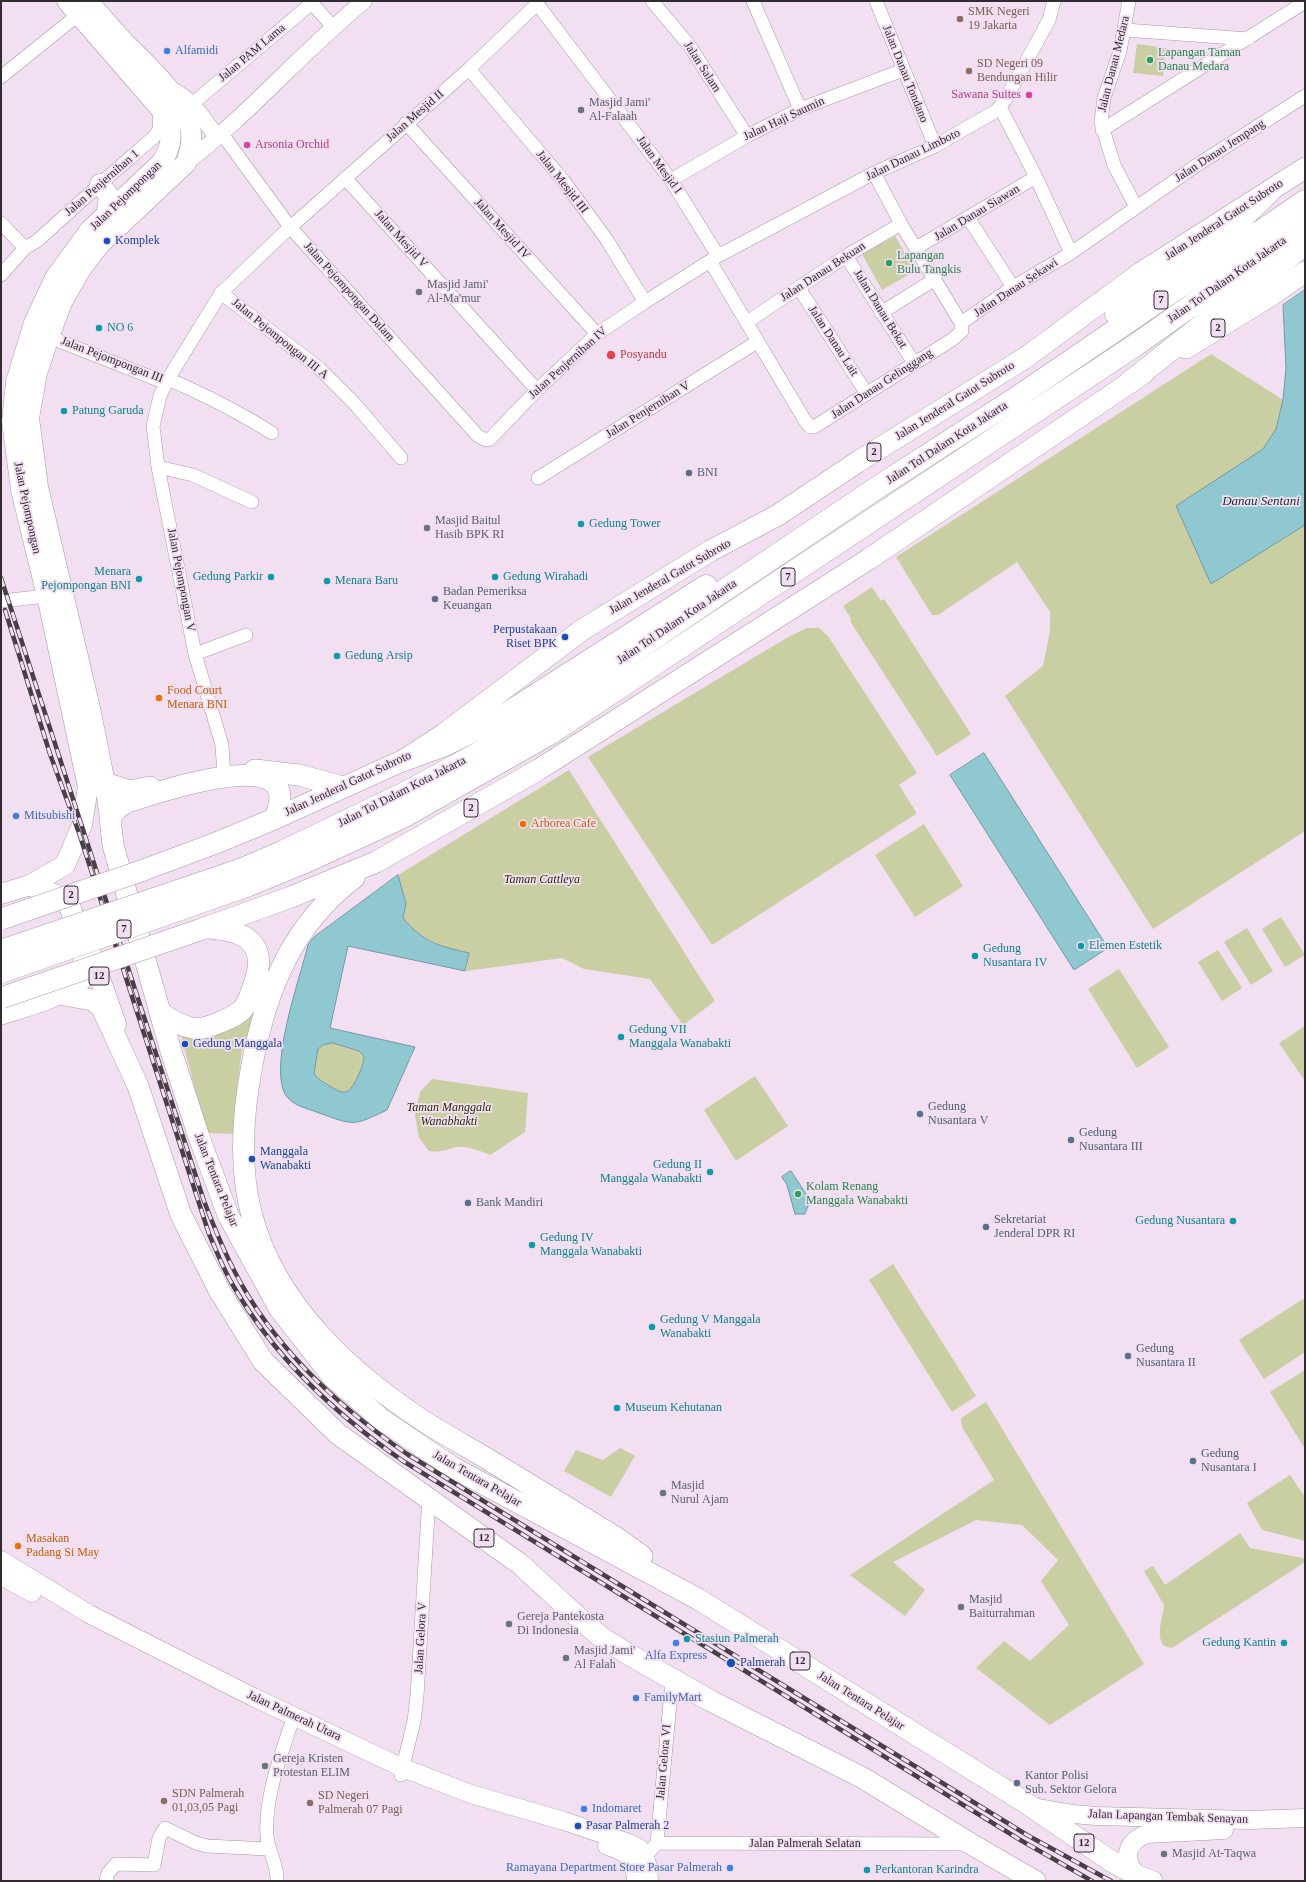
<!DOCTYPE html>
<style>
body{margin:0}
#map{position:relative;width:1306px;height:1882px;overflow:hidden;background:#f2dff1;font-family:"Times New Roman",serif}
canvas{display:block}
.frame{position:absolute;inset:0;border:2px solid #312a31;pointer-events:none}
</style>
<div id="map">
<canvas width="1306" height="1882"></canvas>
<div class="frame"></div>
</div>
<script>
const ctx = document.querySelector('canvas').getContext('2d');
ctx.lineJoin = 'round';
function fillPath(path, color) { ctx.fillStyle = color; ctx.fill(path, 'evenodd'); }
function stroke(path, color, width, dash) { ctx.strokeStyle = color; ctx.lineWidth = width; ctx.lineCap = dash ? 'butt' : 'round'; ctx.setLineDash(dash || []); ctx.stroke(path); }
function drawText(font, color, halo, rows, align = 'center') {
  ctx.font = font + ' "Times New Roman",serif'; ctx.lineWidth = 3.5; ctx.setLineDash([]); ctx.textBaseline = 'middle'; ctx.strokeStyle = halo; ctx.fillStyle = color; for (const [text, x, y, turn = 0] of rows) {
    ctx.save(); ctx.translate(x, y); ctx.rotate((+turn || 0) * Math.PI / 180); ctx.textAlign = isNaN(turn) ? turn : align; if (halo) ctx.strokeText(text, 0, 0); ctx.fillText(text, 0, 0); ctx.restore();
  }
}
fillPath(new Path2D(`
 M1137,44L1166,48L1163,76L1133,73Z
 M895,236L915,271L882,290L862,254Z
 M1211,354L1283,400L1276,429L1263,449L1176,506L1211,584L1305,525V831L1153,929L1005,696L1043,666L1050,631V612L1017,562L938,615H932L896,557Z
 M872,587L881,601L884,599L971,734L937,756L850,621L852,620L843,606Z
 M807,628H819L828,636L917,773L899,785L916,812V814L712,945L588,757L790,636Z
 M569,770L715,1001L683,1025L650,979L584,969L562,958L466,971L469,953L443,947L417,934L403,918L406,904L398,875Z
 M924,824L963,886L915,917L875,855Z
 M1281,917L1305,955L1285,967L1262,929Z
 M1247,928L1273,971L1251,985L1224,942Z
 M1218,950L1242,988L1222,1001L1198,962Z
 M1119,969L1169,1047L1137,1068L1088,989Z
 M250,1010L256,1012L242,1050L237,1089V1134L206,1133L181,1035Z
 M1305,1026V1081L1279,1043Z
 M333,1043L359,1051L364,1056C364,1064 361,1069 358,1076C349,1095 345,1096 328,1085C322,1081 317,1079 314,1073L318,1049L323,1045Z
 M755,1076L788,1126L736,1161L704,1110Z
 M432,1079L528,1093L525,1132L490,1155C480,1151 467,1146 457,1147C445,1149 442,1153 429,1151L419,1138L415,1115L420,1092Z
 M893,1264L976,1396L952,1412L869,1280Z
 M1303,1299L1305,1302V1352L1264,1379L1239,1340Z
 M1305,1370V1449L1270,1392Z
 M986,1402L1144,1664L1050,1725L976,1668L1004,1641L1030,1661L1069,1625L1041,1581L1058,1560L1022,1525L976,1520L893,1562L925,1590L905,1616L850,1575L994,1480L962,1427L961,1418Z
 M620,1448L635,1456L611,1497L564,1471L576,1450L603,1460Z
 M1290,1475L1305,1497V1541L1262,1530L1247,1503Z
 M1240,1533L1250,1548L1303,1558L1305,1561L1302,1564L1172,1648L1164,1646C1155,1634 1163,1619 1164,1605L1144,1571L1153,1566L1165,1585Z`), '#cacea3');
const water = new Path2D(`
 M1305,290V525L1211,584L1176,506L1263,449L1276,429L1283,400L1286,368L1283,305Z
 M984,753L1108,948L1074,970L950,775Z
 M398,875L406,904L403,918C424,943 439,946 469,953L465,971L348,946L330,1028L415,1047L387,1110C353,1126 355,1126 319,1113C307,1108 292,1106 285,1094C269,1064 300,978 308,945L314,937ZM333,1043L359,1051L364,1056C364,1064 361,1069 358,1076C349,1095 345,1096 328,1085C322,1081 317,1079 314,1073L318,1049L323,1045Z
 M791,1171L812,1203L808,1206L805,1214H795L787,1185L782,1177Z`);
fillPath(water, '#8fc8d0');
stroke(water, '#7399a0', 1);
const minor = new Path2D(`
 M310,1L333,27
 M535,1L671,180L718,256
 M652,1L689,45L747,136
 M753,1L800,109
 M876,1L935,146
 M1129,1L1120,51L1104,98L1101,122L1114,165L1136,207
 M1125,30L1248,39
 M469,69L563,180L607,240L645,302
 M1,77L84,10
 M192,104L312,3
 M1000,107L1036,177L1071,253
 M406,123L597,334
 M1102,130L1305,2
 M222,134L290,227L478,436L486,440L490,439L537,390L597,334L645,302L718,256L874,173L935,146L996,111L1005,100L1049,20L1054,1
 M345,178L537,390
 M671,180L747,136L800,109L903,70
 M969,219L1013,287
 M1,223L25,248
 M916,248L1036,177
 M846,256L914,363
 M710,261L804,419L810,427H814L953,339L962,331L961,323L901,224L874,173
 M1,275L25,248L37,241L100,184L154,137L159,130L160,109
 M799,288L867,394
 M221,293L319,368L354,403L401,458
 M881,313L935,279
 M747,322L846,256L901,224
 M961,323L1013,287L1071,253L1194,167L1305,96
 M49,337L166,383
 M168,379C205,395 239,412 272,433
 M158,467L193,475L252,502
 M538,478L757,342
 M1,601L47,596
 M195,654L246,635
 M224,776L222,745L195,654L158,467L153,426L160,396L168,379L221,293L286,231L469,69L537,4
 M401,1775L414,1721L417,1696L429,1497
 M657,1843L672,1681
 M645,1857L657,1843L967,1844
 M106,1881L108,1873L116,1864L154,1865L159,1838L165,1828L196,1843L207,1846L269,1849
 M277,1881C278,1865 268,1851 267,1836C264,1798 282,1751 294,1716`);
const tertiary = new Path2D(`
 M172,90C192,99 204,120 217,137
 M186,163C249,114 302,52 364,1`);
const secondary = new Path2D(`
 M1,1560L89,1614L253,1697L403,1768L471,1794L564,1821L629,1843L640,1849L645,1857L648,1867L649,1881
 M1,1576L32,1593
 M1033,1807L1073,1814L1096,1816L1251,1820L1305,1818
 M607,1846C627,1852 635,1858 636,1881
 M1138,1876C1122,1860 1125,1842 1147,1834L1224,1830`);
const primary = new Path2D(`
 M88,1C100,15 112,29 124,42C148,66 179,93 190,127C193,138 190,152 186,163L100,244L81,269L62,302L49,337L37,373L29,418L38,487L90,708L105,783L110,818
 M100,184L109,196L107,213
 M1,894L30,885L65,865L82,825L88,787L47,596L21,490L12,421L16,382L34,323L55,278L90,230L161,163C173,146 173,132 165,114L67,1
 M90,950L116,1024`);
const trunk = new Path2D(`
 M1186,348L1270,296L1305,272
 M255,770L299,775L343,787
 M105,783L129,791L150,787
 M274,819C312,738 156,793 127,802L118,808L110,818L113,845L170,1048L199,1137L228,1215L279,1308L332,1376L381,1419L452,1467L698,1599L1023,1801L1111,1861L1138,1876L1152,1881
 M141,871L216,843L274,819L404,760L444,734L582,630L710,551L778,515L859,461L1025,358L1142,272L1305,168
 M354,878C292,925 266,990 252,1065C243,1112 239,1165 251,1212C274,1306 355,1378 433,1427C451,1438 469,1448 486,1458C530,1485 573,1511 617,1538L642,1556
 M202,929L291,897L376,862L538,770L869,559L1144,373
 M59,994L92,1000L101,1006L138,1086L181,1215L220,1292L263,1361L338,1434L520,1564L580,1619L602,1638L628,1654L711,1701L863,1778L971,1844L1035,1881
 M160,1013C170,1019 180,1026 192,1028C199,1030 207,1027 213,1025C223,1021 235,1017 243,1009C249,1001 252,991 255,981C268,942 243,930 208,928
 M1,1014C29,1005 59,998 82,979L84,961L80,937L69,904L53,894L30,885`);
const motorway = new Path2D(`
 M1116,314L1237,223L1270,191
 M1130,382L1305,244
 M404,760L445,745L503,716L706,586
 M240,870L282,852L405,793L499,742L875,489L1016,398L1305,201
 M246,886L305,862L403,817L551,733L1137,344L1305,225`);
stroke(minor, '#aa98a9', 14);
stroke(tertiary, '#aa98a9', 17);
stroke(secondary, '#aa98a9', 19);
stroke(primary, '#aa98a9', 21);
stroke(trunk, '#aa98a9', 22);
stroke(motorway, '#aa98a9', 23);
stroke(minor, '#fff', 13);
stroke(tertiary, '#fff', 16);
stroke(secondary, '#fff', 18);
stroke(primary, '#fff', 20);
stroke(trunk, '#fff', 21);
stroke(motorway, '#fff', 22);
const rail = new Path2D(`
 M1,578L204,1201C214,1227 224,1252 237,1276C276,1350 339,1407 407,1454L1027,1835L1111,1881
 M5,610L50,754L79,833L209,1234C217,1252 224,1271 234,1287C275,1358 335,1414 403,1461L1022,1841L1092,1881`);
stroke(rail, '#483f47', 4.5);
stroke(rail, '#f2dff1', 3, [9]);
const trunkBridge = new Path2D(`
 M1,919L141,871
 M1,998L202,929`);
const motorwayBridge = new Path2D(`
 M1,951L240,870
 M1,972L246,886`);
stroke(trunkBridge, '#aa98a9', 22, []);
stroke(motorwayBridge, '#aa98a9', 23, []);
stroke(trunkBridge, '#fff', 21);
stroke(motorwayBridge, '#fff', 22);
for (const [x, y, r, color] of [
 [960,19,4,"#8d6e63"],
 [167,51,4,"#3f7fe0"],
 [1150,60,4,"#2e9e5b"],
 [969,71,4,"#8d6e63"],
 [1029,95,4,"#d1479c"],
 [581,110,4,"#6b7280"],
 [247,145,4,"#d1479c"],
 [107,241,4,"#1a4fb4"],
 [889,263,4,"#2e9e5b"],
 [419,292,4,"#6b7280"],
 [99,328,4,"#0f9aa8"],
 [611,355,5,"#e0444e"],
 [64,411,4,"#0f9aa8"],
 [689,473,4,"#5c6f8a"],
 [581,524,4,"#0f9aa8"],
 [427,528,4,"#6b7280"],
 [271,577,4,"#0f9aa8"],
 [495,577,4,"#0f9aa8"],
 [139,579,4,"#0f9aa8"],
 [327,581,4,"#0f9aa8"],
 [435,599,4,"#5c6f8a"],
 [565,637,4,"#1a4fb4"],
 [337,656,4,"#0f9aa8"],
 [159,698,4,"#e8710a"],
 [16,816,4,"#3f7fe0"],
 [523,824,4,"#e8710a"],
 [1081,946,4,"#0f9aa8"],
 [975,956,4,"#0f9aa8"],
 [621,1037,4,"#0f9aa8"],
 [185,1044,4,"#1a4fb4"],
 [920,1114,4,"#5c6f8a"],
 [1071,1140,4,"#5c6f8a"],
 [252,1159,4,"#1a4fb4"],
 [710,1172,4,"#0f9aa8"],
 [798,1194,4,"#2e9e5b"],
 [468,1203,4,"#5c6f8a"],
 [1233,1221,4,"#0f9aa8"],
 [986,1227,4,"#5c6f8a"],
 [532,1245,4,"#0f9aa8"],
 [652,1327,4,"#0f9aa8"],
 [1128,1356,4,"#5c6f8a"],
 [617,1408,4,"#0f9aa8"],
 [1193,1461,4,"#5c6f8a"],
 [663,1493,4,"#6b7280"],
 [18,1546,4,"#e8710a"],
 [961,1607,4,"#6b7280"],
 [509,1624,4,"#6b7280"],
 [687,1639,4,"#0f9aa8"],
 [676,1643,4,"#3f7fe0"],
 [1284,1643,4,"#0f9aa8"],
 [566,1658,4,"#6b7280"],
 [731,1663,5,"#1a4fb4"],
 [636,1698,4,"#3f7fe0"],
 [265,1766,4,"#6b7280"],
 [1017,1783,4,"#5c6f8a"],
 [164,1801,4,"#8d6e63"],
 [310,1803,4,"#8d6e63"],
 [584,1809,4,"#3f7fe0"],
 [578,1826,4,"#1a4fb4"],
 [1164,1854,4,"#6b7280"],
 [730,1868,4,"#3f7fe0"],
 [867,1870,4,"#0f9aa8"]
]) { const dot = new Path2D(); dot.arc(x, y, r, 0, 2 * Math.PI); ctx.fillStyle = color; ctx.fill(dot); stroke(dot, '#f2dff1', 1.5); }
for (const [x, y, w] of [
 [1161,300,14],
 [1218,328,14],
 [874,452,14],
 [788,577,14],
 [471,808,14],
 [71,895,14],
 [124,929,14],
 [99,976,20],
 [484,1538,20],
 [800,1661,20],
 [1084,1843,20]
]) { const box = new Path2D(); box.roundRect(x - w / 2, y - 9, w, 18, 3); ctx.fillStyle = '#f2dff1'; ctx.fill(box); stroke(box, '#312a31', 1); }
drawText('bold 11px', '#312a31', null, [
 ["7",1161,300],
 ["2",1218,328],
 ["2",874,452],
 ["7",788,577],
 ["2",471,808],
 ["2",71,895],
 ["7",124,929],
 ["12",99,976],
 ["12",484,1538],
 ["12",800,1661],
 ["12",1084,1843]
]);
drawText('12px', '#785e54', '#f2dff1', [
 ["SMK Negeri",968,12],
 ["19 Jakarta",968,26],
 ["SD Negeri 09",977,64],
 ["Bendungan Hilir",977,78],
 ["SDN Palmerah",172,1794],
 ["01,03,05 Pagi",172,1808],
 ["SD Negeri",318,1796],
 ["Palmerah 07 Pagi",318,1810]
], 'left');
drawText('12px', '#366cbe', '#f2dff1', [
 ["Alfamidi",175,51],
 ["Mitsubishi",24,816],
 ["Alfa Express",676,1656,"center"],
 ["FamilyMart",644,1698],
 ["Indomaret",592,1809],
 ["Ramayana Department Store Pasar Palmerah",722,1868,"right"]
], 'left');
drawText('12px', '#312a31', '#f2dff1', [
 ["Jalan PAM Lama",252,53,-40],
 ["Jalan Danau Medara",1114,64,-76],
 ["Jalan Salam",702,67,57],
 ["Jalan Danau Tondano",905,74,68],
 ["Jalan Mesjid II",415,116,-41],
 ["Jalan Haji Saumin",784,119,-25],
 ["Jalan Danau Jempang",1220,151,-33],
 ["Jalan Danau Limboto",913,155,-26],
 ["Jalan Mesjid I",659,165,54],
 ["Jalan Mesjid III",562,182,52],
 ["Jalan Penjernihan 1",102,183,-41],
 ["Jalan Pejompongan",126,196,-44],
 ["Jalan Danau Siawan",977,213,-31],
 ["Jalan Jenderal Gatot Subroto",1224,220,-33],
 ["Jalan Mesjid IV",502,229,48],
 ["Jalan Mesjid V",401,239,48],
 ["Jalan Danau Bekuan",823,272,-33],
 ["Jalan Tol Dalam Kota Jakarta",1227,280,-35],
 ["Jalan Danau Sekawi",1016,288,-33],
 ["Jalan Pejompongan Dalam",349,292,48],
 ["Jalan Danau Bekat",880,309,58],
 ["Jalan Pejompongan III A",280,339,39],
 ["Jalan Danau Lait",833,341,57],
 ["Jalan Pejompongan III",112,360,21],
 ["Jalan Penjernihan IV",568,363,-42],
 ["Jalan Danau Gelinggang",882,384,-33],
 ["Jalan Jenderal Gatot Subroto",955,401,-32],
 ["Jalan Penjernihan V",648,410,-32],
 ["Jalan Tol Dalam Kota Jakarta",947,443,-33],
 ["Jalan Pejompongan",27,508,78],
 ["Jalan Jenderal Gatot Subroto",670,577,-30],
 ["Jalan Pejompongan V",181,580,79],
 ["Jalan Tol Dalam Kota Jakarta",677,622,-34],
 ["Jalan Jenderal Gatot Subroto",348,784,-25],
 ["Jalan Tol Dalam Kota Jakarta",402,792,-27],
 ["Jalan Tentara Pelajar",216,1180,68],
 ["Jalan Tentara Pelajar",477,1479,30],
 ["Jalan Gelora V",421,1638,-87],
 ["Jalan Tentara Pelajar",861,1701,32],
 ["Jalan Palmerah Utara",294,1716,25],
 ["Jalan Gelora VI",664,1762,-85],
 ["Jalan Lapangan Tembak Senayan",1168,1817,2],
 ["Jalan Palmerah Selatan",805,1844]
]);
drawText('12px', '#27864d', '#f2dff1', [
 ["Lapangan Taman",1158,53],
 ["Danau Medara",1158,67],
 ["Lapangan",897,256],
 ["Bulu Tangkis",897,270],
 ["Kolam Renang",806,1187],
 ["Manggala Wanabakti",806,1201]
], 'left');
drawText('12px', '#b23c85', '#f2dff1', [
 ["Sawana Suites",1021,95],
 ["Arsonia Orchid",255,145,"left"]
], 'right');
drawText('12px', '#5b616d', '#f2dff1', [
 ["Masjid Jami'",589,103],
 ["Al-Falaah",589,117],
 ["Masjid Jami'",427,285],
 ["Al-Ma'mur",427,299],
 ["Masjid Baitul",435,521],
 ["Hasib BPK RI",435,535],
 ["Masjid",671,1486],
 ["Nurul Ajam",671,1500],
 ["Masjid",969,1600],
 ["Baiturrahman",969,1614],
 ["Gereja Pantekosta",517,1617],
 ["Di Indonesia",517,1631],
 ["Masjid Jami'",574,1651],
 ["Al Falah",574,1665],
 ["Gereja Kristen",273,1759],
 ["Protestan ELIM",273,1773],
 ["Masjid At-Taqwa",1172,1854]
], 'left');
drawText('12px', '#164399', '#f2dff1', [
 ["Komplek",115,241],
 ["Perpustakaan",557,630,"right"],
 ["Riset BPK",557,644,"right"],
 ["Gedung Manggala",193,1044],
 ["Manggala",260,1152],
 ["Wanabakti",260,1166],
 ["Palmerah",740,1663],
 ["Pasar Palmerah 2",586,1826]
], 'left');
drawText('12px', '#0d838f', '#f2dff1', [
 ["NO 6",107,328],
 ["Patung Garuda",72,411],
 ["Gedung Tower",589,524],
 ["Menara",131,572,"right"],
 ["Pejompongan BNI",131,586,"right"],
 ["Gedung Parkir",263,577,"right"],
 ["Gedung Wirahadi",503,577],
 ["Menara Baru",335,581],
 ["Gedung Arsip",345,656],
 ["Elemen Estetik",1089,946],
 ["Gedung",983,949],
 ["Nusantara IV",983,963],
 ["Gedung VII",629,1030],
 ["Manggala Wanabakti",629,1044],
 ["Gedung II",702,1165,"right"],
 ["Manggala Wanabakti",702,1179,"right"],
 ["Gedung Nusantara",1225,1221,"right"],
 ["Gedung IV",540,1238],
 ["Manggala Wanabakti",540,1252],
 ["Gedung V Manggala",660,1320],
 ["Wanabakti",660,1334],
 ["Museum Kehutanan",625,1408],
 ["Stasiun Palmerah",695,1639],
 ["Gedung Kantin",1276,1643,"right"],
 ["Perkantoran Karindra",875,1870]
], 'left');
drawText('12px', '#be3a42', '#f2dff1', [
 ["Posyandu",620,355]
], 'left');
drawText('12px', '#4e5e75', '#f2dff1', [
 ["BNI",697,473],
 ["Badan Pemeriksa",443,592],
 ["Keuangan",443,606],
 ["Gedung",928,1107],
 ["Nusantara V",928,1121],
 ["Gedung",1079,1133],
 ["Nusantara III",1079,1147],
 ["Bank Mandiri",476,1203],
 ["Sekretariat",994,1220],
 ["Jenderal DPR RI",994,1234],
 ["Gedung",1136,1349],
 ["Nusantara II",1136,1363],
 ["Gedung",1201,1454],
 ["Nusantara I",1201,1468],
 ["Kantor Polisi",1025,1776],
 ["Sub. Sektor Gelora",1025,1790]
], 'left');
drawText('12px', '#c56008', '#f2dff1', [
 ["Food Court",167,691],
 ["Menara BNI",167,705],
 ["Arborea Cafe",531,824],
 ["Masakan",26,1539],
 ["Padang Si May",26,1553]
], 'left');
drawText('italic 12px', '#2b2c08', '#f2dff1', [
 ["Taman Cattleya",542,880],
 ["Taman Manggala",449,1108],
 ["Wanabhakti",449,1122]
]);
drawText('italic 13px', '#112f33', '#f2dff1', [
 ["Danau Sentani",1261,502]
]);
</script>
